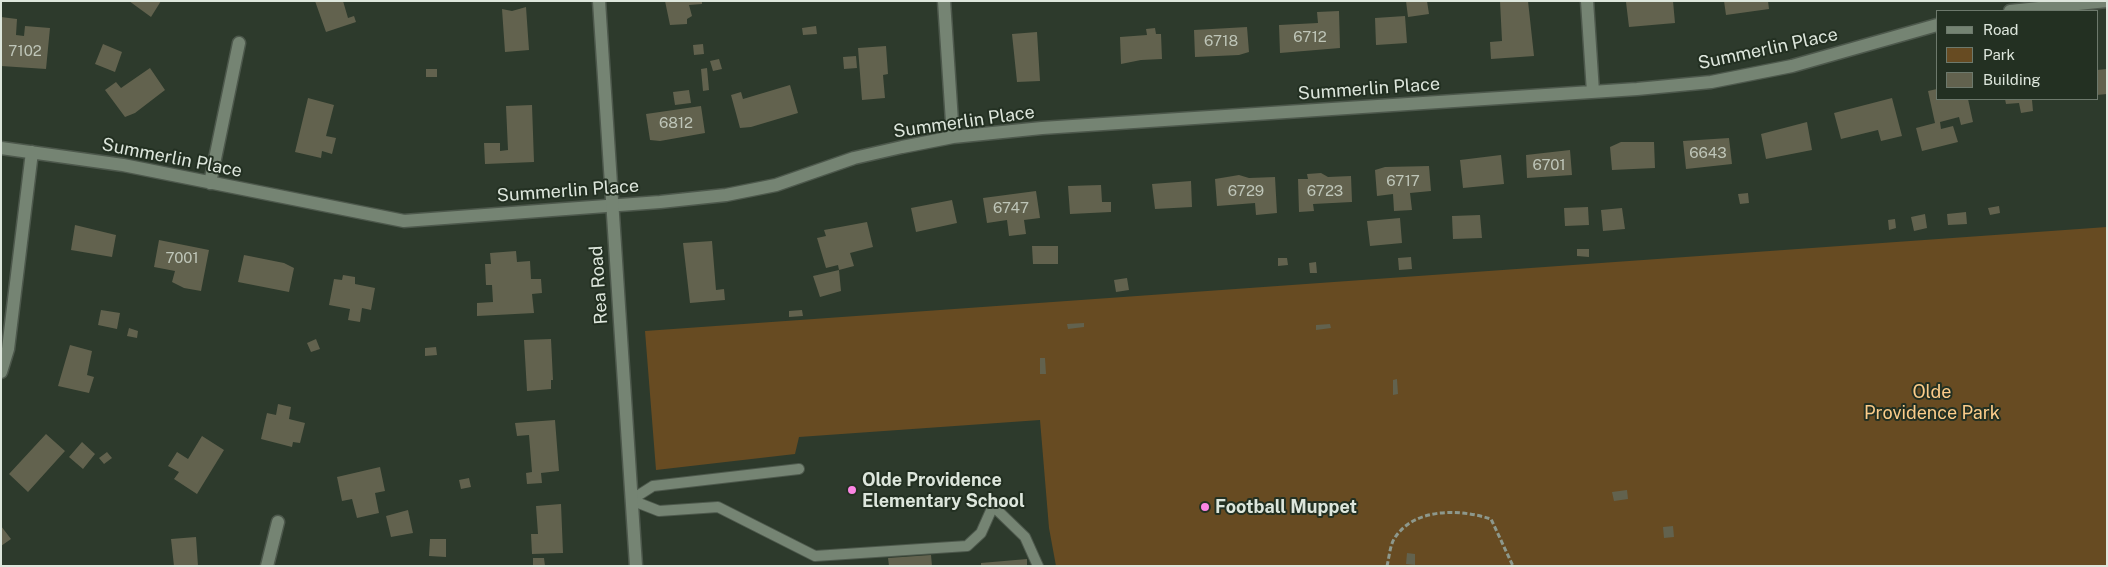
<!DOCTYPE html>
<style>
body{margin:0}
#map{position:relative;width:2108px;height:567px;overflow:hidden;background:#2d3a2c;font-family:"Public Sans",sans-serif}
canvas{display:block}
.frame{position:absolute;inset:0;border:2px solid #dde6dc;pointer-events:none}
.legend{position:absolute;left:1936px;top:10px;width:162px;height:90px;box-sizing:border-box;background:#233022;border:1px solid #6d796c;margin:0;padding:6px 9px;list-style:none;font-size:15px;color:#dde6dc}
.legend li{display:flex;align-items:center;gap:10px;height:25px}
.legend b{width:25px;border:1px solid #6d796c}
</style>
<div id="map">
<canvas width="2108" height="567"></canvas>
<div class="frame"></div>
<ul class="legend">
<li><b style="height:6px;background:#758473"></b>Road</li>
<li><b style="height:14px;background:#674b22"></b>Park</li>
<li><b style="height:14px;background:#62624e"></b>Building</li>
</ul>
</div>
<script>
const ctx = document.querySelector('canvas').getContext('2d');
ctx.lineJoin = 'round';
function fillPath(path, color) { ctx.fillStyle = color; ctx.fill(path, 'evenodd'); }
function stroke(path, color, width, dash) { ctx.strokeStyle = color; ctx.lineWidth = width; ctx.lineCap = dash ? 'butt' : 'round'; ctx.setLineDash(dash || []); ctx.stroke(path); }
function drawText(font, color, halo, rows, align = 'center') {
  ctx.font = font + ' "Public Sans",sans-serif'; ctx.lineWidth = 4; ctx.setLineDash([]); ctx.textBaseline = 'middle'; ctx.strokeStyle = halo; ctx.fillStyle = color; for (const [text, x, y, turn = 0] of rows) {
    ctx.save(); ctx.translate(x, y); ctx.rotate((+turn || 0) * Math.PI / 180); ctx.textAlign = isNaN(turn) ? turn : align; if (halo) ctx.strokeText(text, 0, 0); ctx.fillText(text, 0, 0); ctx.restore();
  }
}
fillPath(new Path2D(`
 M2107,227V566H1056L1049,528L1040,420L799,437L795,454L656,470L645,331Z`), '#674b22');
fillPath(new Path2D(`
 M129,1H161L151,17Z
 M315,1H343L348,18L354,16L356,22L326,32Z
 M665,1H702V4L689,5L692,16L687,19V24L670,25Z
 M1406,1H1427L1429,14L1408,17Z
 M1500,1H1528L1534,56L1491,59L1490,42L1502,41Z
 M1673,1L1675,23L1629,27L1626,2Z
 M1724,1H1768L1769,9L1726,15Z
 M526,7L529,50L505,52L502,9L512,11Z
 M1339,11L1340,48L1280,53L1279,25L1318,23L1317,12Z
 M1405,16L1407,43L1376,45L1375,18Z
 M1,17L17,19L16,35L24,36L25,26L50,28L46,69L1,66Z
 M816,26L817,34L803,35L802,28Z
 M1247,27L1249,52L1239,55L1195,57L1194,30Z
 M1155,28L1156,34H1161L1162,59L1141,60L1121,64L1120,37L1147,35L1146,29Z
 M1037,32L1040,81L1017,82L1012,34Z
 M103,44L122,52L115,72L95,64Z
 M703,44L704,54L694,55L693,45Z
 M886,46L888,74L883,75L885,98L862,100L858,48Z
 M856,56L857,68L844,69L843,57Z
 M719,59L722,69L713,71L710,61Z
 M150,68L165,90L135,113L125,117L105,90L116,82L121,88Z
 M707,68L709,90L703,91L701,69Z
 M426,69H437V77H426Z
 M2107,69V94L2097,95V70Z
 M790,85L798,113L751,127L740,128L731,95L741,92L743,99Z
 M1937,89V99H1968L1973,122L1961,125L1959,117L1940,122L1941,129L1953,126L1958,142L1922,151L1916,128L1935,123L1928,91Z
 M689,90L691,103L675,105L673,92Z
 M308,98L334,105L326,136L336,138L332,154L322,151L321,158L295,152Z
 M1892,98L1902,136L1881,141L1878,130L1841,139L1834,113Z
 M2005,99H2036V100H2032L2033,111L2021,113L2019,103L2006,104Z
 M532,105L534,162L485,164L484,143H500V151L508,150L506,106Z
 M701,106L705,133L660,141L650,140L646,114Z
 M1807,122L1812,150L1766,159L1761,134Z
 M1729,138L1732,164L1686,169L1683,141Z
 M1621,142H1654L1655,168L1612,170L1610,147Z
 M1570,150L1572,175L1527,178L1526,155Z
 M1501,155L1504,184L1463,188L1460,160Z
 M1429,166L1431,191L1410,193L1412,210L1394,211L1393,194L1377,196L1375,170L1385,167Z
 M1321,173L1328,177L1351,176L1352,202L1313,204L1314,211L1299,212L1298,179H1308L1307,174Z
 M1239,175L1249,178L1275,177L1277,213L1256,215L1255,203L1217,206L1215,179Z
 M1191,181L1192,207L1155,209L1152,184Z
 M1101,185L1102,202H1111V212L1070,214L1068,186Z
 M1036,191L1040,218L1024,220L1026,234L1009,236L1007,220L987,223L983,198Z
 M1748,193L1749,203L1740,204L1738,194Z
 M952,200L957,223L916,232L911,208Z
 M1999,206L2000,213L1990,215L1988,208Z
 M1588,207L1589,225L1565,226L1564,208Z
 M1622,208L1625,229L1603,231L1601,210Z
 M1966,212L1967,224L1948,225L1947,214Z
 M1925,214L1927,228L1914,231L1911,217Z
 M1480,215L1482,238L1453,239L1452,216Z
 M1400,218L1402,243L1370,246L1367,221Z
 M1895,219L1896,228L1889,230L1888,220Z
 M867,222L873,247L850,253L854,266L839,270L838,265L826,268L817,238L826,236L824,230Z
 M75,225L116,235L112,257L71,250Z
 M159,240L209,250L201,291L184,288L172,282L175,271L154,267Z
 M712,241L716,290L724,289L725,300L690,303L683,243Z
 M1032,246H1058V264H1033Z
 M1577,249H1589V257L1577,256Z
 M516,251L517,262L530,261L531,279H541L542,293L532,294L534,313L477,316V303L493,302L492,285H486L485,264H491L490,253Z
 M244,255L284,263L294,268L289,292L238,282Z
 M1411,257L1412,269L1399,270L1398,258Z
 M1278,258H1287L1288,265L1278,266Z
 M1316,262L1317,273H1310L1309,263Z
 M839,270L841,291L820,297L813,276Z
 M343,275L355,277V284L375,288L371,310L362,308L360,322L348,320L350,309L329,305L334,279L342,280Z
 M1127,278L1129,290L1116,292L1114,280Z
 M101,310L120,313L117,329L98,325Z
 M802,310L803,316L789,317V311Z
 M1084,323V327L1068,329L1067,324Z
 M1330,324L1331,328L1316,330V325Z
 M129,328L138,331L137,338L127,336Z
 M316,339L320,349L311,352L307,343Z
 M551,339L553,380H551V389L527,391L524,340Z
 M70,345L92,351L87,375L94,377L89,393L58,386Z
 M436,347L437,355L425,356V348Z
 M1040,358H1045L1046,374H1040Z
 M1397,379L1398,394L1393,395V380Z
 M278,404L291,407L289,419L305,423L300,443L293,442L292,447L261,439L267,413L276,415Z
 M555,420L559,471L541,473L542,483L527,484L526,473L532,472L529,435L517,436L515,423Z
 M46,434L65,451L28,492L9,474Z
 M202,436L224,450L197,494L174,479L179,472L168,466L177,452L188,459Z
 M82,442L95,454L83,469L69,457Z
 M107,452L112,458L104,464L99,458Z
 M380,467L385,491L375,493L379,513L357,518L352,499L342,501L337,477Z
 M469,478L471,487L461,489L459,480Z
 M1627,490L1628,499L1614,501L1612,492Z
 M561,504L563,553L532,554L531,534H538L536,506Z
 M408,510L413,533L391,537L386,516Z
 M1,526L11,539L1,546Z
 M1673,526L1674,537L1664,538L1663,527Z
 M196,537L198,566H174L171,539Z
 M430,539H446V557L429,556Z
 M1407,553L1415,554V565L1406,564Z
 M931,555L932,566H889L888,558Z
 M533,558H544L545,566H533Z
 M1027,559V566H981V563Z`), '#62624e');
const service = new Path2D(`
 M631,500L659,511L718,507L815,556L967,546L981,533L993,506L1025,537L1038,566
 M631,500L653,486L799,469`);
const minor = new Path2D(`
 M944,1L953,137
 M1587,1L1593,92
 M2010,11L2107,1
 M1,148L123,165L404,221L660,202L726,195L776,185L854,158L902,147L953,137L1042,128L1637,89L1711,82L1792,66L1937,25
 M210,183L239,43
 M1,372L8,349L32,152
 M267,566L278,522`);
const secondary = new Path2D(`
 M599,1L636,566`);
stroke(service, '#4d584c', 12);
stroke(minor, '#4d584c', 15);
stroke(secondary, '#4d584c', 15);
stroke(new Path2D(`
 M1387,566C1389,558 1390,546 1394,539C1414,507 1460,509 1491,519L1513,566`), '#8d988c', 3, [5, 2.5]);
stroke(service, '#758473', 10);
stroke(minor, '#758473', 12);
stroke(secondary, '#758473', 12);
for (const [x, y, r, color] of [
 [852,490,5,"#fc86e4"],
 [1205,507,5,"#fc86e4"]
]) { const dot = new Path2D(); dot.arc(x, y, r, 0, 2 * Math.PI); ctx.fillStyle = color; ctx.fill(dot); stroke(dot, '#233022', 2); }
drawText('15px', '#bec5b8', null, [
 ["6712",1310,37],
 ["6718",1221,41],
 ["7102",25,51],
 ["6812",676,123],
 ["6643",1708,153],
 ["6701",1549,165],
 ["6717",1403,181],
 ["6729",1246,191],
 ["6723",1325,191],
 ["6747",1011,208],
 ["7001",182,258]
]);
drawText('18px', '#dde6dc', '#233022', [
 ["Summerlin Place",1768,49,-12],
 ["Summerlin Place",1369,89,-4],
 ["Summerlin Place",964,122,-8],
 ["Summerlin Place",172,158,11],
 ["Summerlin Place",568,191,-4],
 ["Rea Road",599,285,-94]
]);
drawText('18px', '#fbcc8a', '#233022', [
 ["Olde",1932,392],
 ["Providence Park",1932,413]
]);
drawText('bold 18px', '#dde6dc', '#233022', [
 ["Olde Providence",862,480],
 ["Elementary School",862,501],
 ["Football Muppet",1215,507]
], 'left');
</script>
